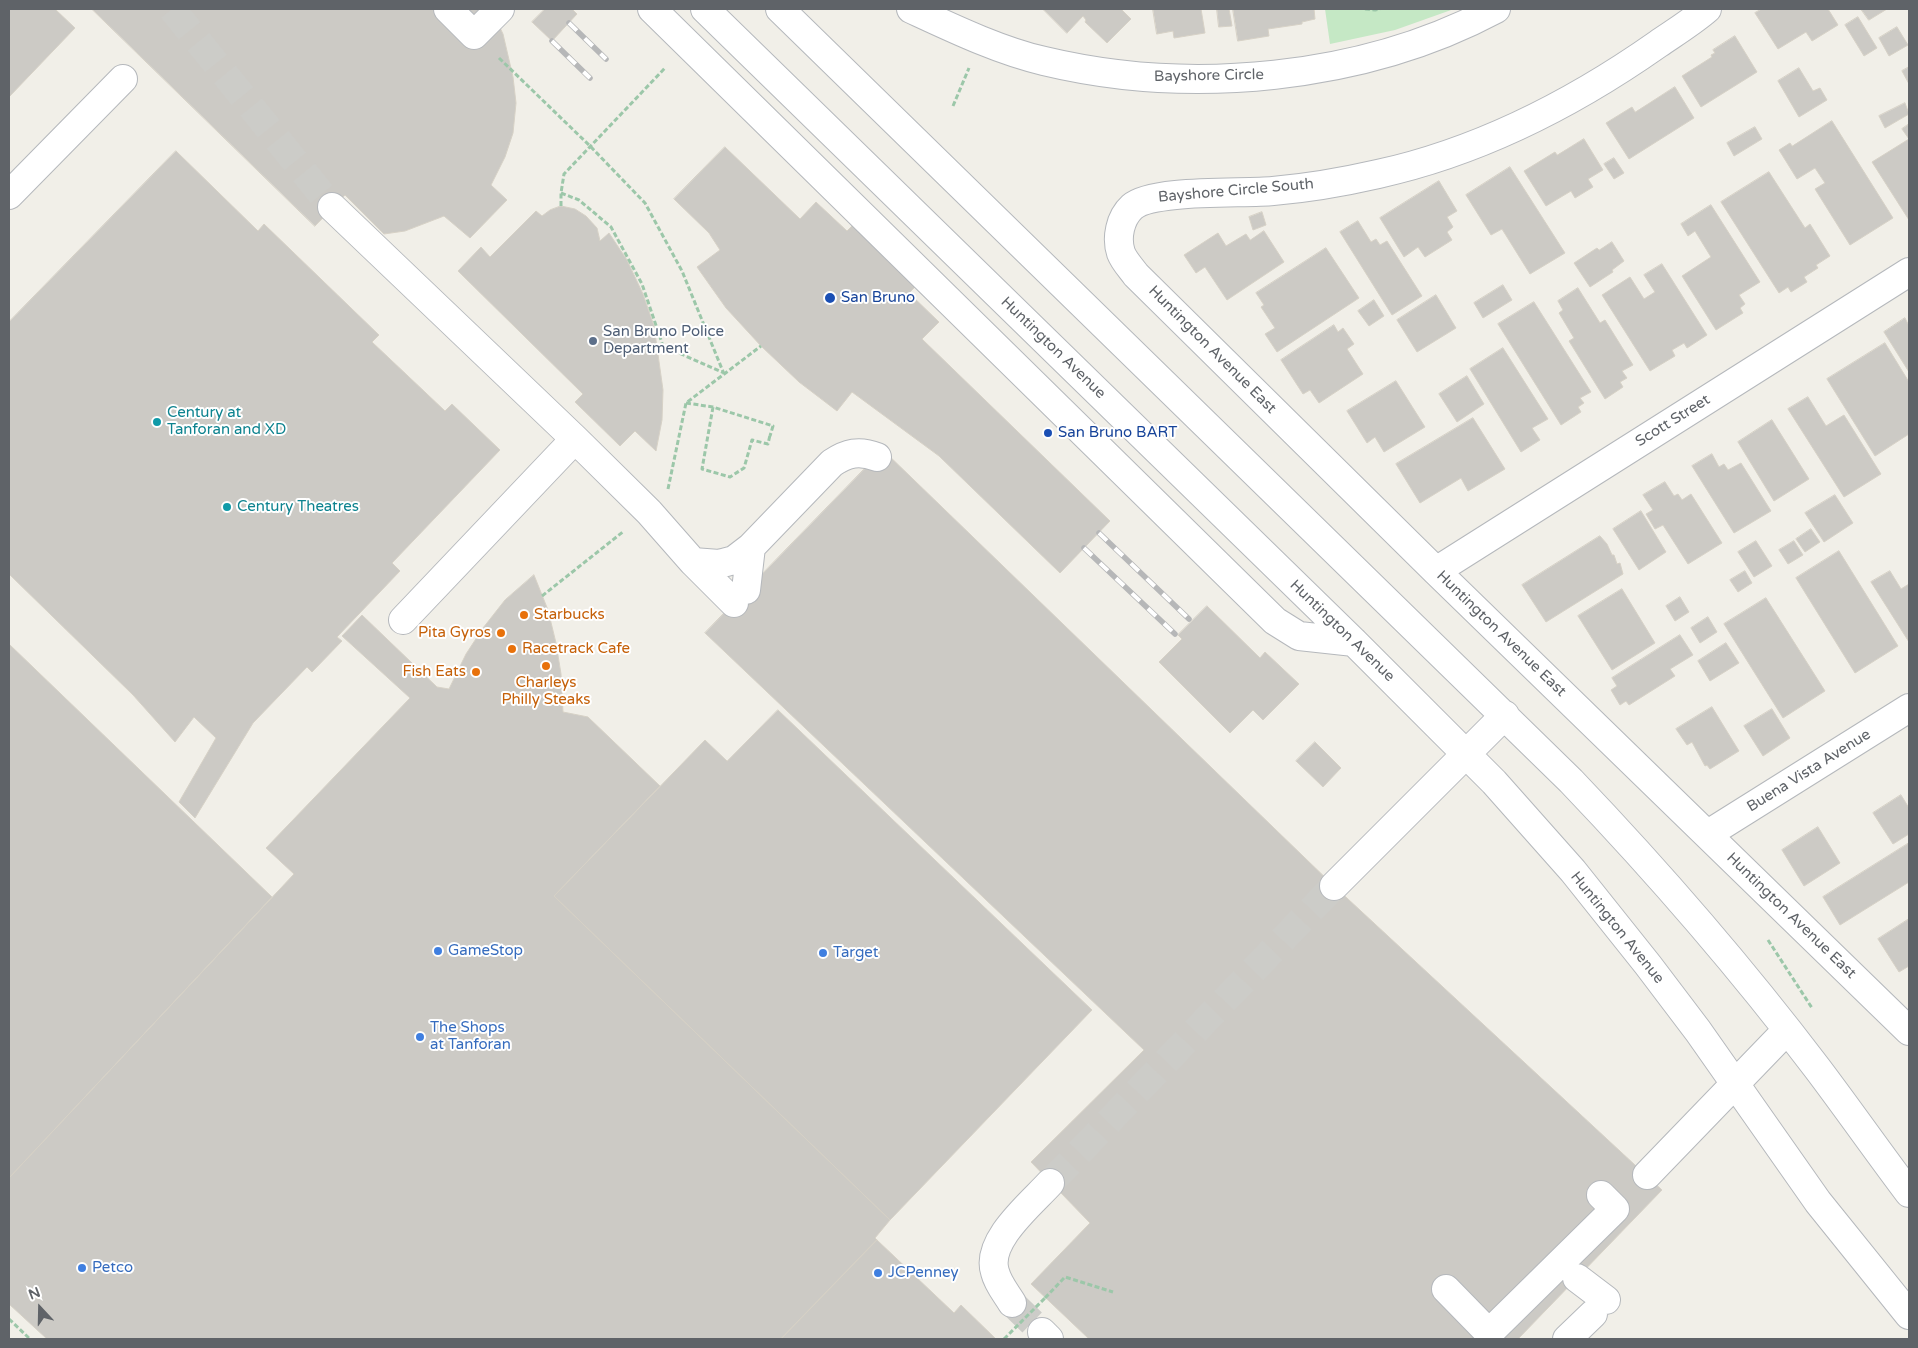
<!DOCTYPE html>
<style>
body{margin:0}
#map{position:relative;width:1918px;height:1348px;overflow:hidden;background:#f1efe8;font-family:"Varela Round",sans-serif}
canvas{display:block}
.frame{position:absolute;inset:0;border:10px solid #5f6368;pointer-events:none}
.north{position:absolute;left:15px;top:1283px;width:50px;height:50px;-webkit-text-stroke:4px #fff;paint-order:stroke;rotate:339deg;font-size:14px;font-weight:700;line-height:20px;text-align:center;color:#5f6368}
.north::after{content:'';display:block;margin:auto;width:18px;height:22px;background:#5f6368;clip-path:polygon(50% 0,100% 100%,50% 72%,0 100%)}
</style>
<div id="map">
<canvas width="1918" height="1348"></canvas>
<div class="frame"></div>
<div class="north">N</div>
</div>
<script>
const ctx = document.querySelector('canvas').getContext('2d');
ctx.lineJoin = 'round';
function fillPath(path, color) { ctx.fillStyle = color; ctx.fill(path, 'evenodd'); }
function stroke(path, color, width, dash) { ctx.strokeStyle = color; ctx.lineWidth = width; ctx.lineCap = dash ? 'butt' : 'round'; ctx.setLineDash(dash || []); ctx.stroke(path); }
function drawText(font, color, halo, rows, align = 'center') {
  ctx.font = font + ' "Varela Round",sans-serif'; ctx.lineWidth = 4; ctx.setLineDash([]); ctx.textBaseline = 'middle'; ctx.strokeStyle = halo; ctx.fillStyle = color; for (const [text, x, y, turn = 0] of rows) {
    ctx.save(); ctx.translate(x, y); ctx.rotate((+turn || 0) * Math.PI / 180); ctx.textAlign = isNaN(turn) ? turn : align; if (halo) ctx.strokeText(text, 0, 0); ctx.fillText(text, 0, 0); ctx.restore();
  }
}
fillPath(new Path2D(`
 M1325,9H1454L1395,30L1330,44Z`), '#c5e8c5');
const building = new Path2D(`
 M9,9H55L75,28L9,97Z
 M92,9H491L503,34L513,77L516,103L513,133L505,157L491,185L507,200L470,238L444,216L405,231L384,234L345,195L315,226Z
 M545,9H572L577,14L552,41L532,22Z
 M1043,9H1121L1131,19L1107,43L1085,22L1086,20L1083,16L1067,33Z
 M1153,9H1201L1205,33L1174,38L1173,31L1157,34Z
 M1217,9H1229L1232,26L1219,27Z
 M1233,9H1314L1315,19L1302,22V24L1268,29L1269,36L1238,41Z
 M1762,9H1828L1838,25L1812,41L1806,32L1778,49L1755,13Z
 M1861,9H1887L1869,20Z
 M1858,17L1877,48L1864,56L1845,25Z
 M1897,27L1908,45L1889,56L1879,38Z
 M1735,36L1757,72L1701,107L1682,76L1712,57L1711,55L1715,53L1713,50Z
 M1909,67V84L1902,71Z
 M1799,68L1813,91L1820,88L1827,100L1799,117L1778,81Z
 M1675,87L1694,118L1629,159L1606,123L1632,107L1635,112Z
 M1905,103L1909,114L1885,128L1879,116Z
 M1832,121L1893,218L1850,245L1815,189L1825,183L1815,168L1797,179L1779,150L1790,143L1792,146Z
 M1909,124V220L1872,162L1909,139L1902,129Z
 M1755,127L1762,139L1734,156L1727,143Z
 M1584,139L1603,170L1588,179L1593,187L1575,198L1571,191L1546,206L1524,171L1555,152L1557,155Z
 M725,147L800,219L816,202L847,231L857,221L920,282L909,293L939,322L922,339L1110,521L1060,573L939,456L852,392L837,411L799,382L761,346L726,308L697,267L720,250L709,233L674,199Z
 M176,151L258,231L264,224L379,335L372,342L426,393L445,411L452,404L500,450L392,563L400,571L337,637L342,641L312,672L307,667L253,723L195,818L179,802L216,738L194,717L175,742L133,695L9,574V322Z
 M1614,158L1624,173L1614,179L1604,164Z
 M1510,167L1565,253L1530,274L1502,229L1491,235L1466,195Z
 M1769,172L1805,228L1810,224L1830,256L1816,265L1818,268L1804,277L1807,282L1791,292L1788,287L1779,293L1721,202Z
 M1439,181L1457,211L1447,217L1453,227L1447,232L1452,240L1425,257L1418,247L1404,257L1380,218Z
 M1711,205L1760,282L1739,295L1745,304L1740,308L1743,313L1716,330L1682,276L1711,257L1695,231L1688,236L1681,224Z
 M561,206L575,209L586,216L597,228L600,241L609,233L627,260L643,294L654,326L663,390L662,420L656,451L635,431L620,446L575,402L583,394L458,271L481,247L490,257L536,211L542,216L550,210Z
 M1262,212L1266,225L1253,230L1249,217Z
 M1358,221L1371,242L1376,239L1380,245L1387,241L1422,296L1392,315L1340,232Z
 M1264,231L1284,262L1227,300L1205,267L1196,273L1184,255L1218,233L1226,246L1246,234L1250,240Z
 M1612,242L1624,261L1612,270L1613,272L1590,287L1574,263L1597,248L1599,250Z
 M1326,248L1359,298L1277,352L1265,334L1275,328L1261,307L1264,305L1256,293Z
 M1662,264L1707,335L1687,348L1684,343L1672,350L1675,356L1650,371L1602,295L1630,277L1644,299L1655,292L1644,275Z
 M1503,285L1512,300L1483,318L1474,303Z
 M1578,288L1600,323L1605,320L1633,365L1622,371L1627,378L1620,382L1623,387L1605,399L1569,341L1574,338L1559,313L1563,310L1558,301Z
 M1436,295L1456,328L1417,352L1397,320Z
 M1374,300L1384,316L1369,326L1358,311Z
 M1534,302L1591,392L1580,398L1584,403L1578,407L1581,412L1561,425L1498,324Z
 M1905,318L1909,326V372L1884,332Z
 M1334,325L1338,332L1343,328L1354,344L1347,349L1363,374L1319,403L1310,390L1303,394L1281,360Z
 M1885,343L1909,382V434L1875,456L1827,379Z
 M1503,348L1548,419L1532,428L1540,440L1521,452L1470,369Z
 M1467,376L1484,404L1457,422L1439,394Z
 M1396,381L1425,427L1384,452L1375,437L1367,443L1347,411Z
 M1808,397L1826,426L1844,415L1881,474L1844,497L1788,409Z
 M1473,418L1505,469L1468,491L1461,478L1420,503L1396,464Z
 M1772,420L1809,479L1774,501L1738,442Z
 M883,450L1334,886L1662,1190L1518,1339H1089L1031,1284L1090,1223L1031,1162L1144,1050L705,633Z
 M1712,454L1719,467L1724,464L1728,470L1741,463L1771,511L1734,533L1692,466Z
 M1665,482L1674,496L1678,494L1682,500L1691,494L1722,543L1688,564L1663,525L1655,529L1646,514L1653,510L1643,495Z
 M1835,495L1853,523L1824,542L1805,513Z
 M1641,511L1666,552L1639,570L1613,529Z
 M1811,529L1820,542L1805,552L1796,539Z
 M1600,536L1607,544L1612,555H1614L1617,564L1620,563L1623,574L1546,622L1522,585Z
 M1756,541L1772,566L1754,577L1738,552Z
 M1794,541L1803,555L1788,564L1779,550Z
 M1839,551L1898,646L1855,673L1796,578Z
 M1745,571L1752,583L1738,592L1730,580Z
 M1890,571L1901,589L1909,584V642L1871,582Z
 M534,575L548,610L556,643L561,674L563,712L588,717L660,786L554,896L890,1220L875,1238L877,1240L781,1339H47L9,1304V1178L294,874L266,848L410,698L342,636L362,615L437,687L449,689L466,654L483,628L505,600Z
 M1622,589L1655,643L1612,670L1578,616Z
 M1680,597L1689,612L1675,621L1666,606Z
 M1766,598L1825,691L1783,718L1724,624Z
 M1207,606L1260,658L1265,652L1299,684L1263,720L1253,710L1230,733L1159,662L1182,639L1178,635Z
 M1708,617L1717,632L1700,643L1691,628Z
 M1680,635L1693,655L1670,669L1675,676L1629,705L1626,701L1620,705L1611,690L1617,686L1612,678Z
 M1726,643L1739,663L1710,681L1698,661Z
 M9,644L272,897L9,1178Z
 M1712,707L1739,751L1710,769L1707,765L1705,766L1692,742L1687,745L1676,729Z
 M1772,709L1790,738L1763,756L1744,726Z
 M778,710L1092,1010L890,1220L554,896L705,740L727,761Z
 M1315,742L1341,768L1323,787L1296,761Z
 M1901,795L1909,808V834L1893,844L1873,813Z
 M1818,827L1840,863L1804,886L1782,850Z
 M1909,843V882L1840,925L1823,897Z
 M1909,919V966L1899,972L1878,939Z
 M877,1240L954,1313L961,1305L996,1339H781Z`);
fillPath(building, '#cccac5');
stroke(building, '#d6d1c6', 1);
stroke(new Path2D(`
 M172,9L332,207
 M1050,1183L1334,886
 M1012,1303L1042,1332`), '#ccccc8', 28, [28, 14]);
const minor = new Path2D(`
 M448,9L474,35L500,9
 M652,9L1275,621L1299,636L1354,642
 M705,9L1354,642L1494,782L1573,871L1648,965L1698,1031L1818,1202L1909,1315
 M780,9L1571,781C1658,872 1741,968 1817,1068C1848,1109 1878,1152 1909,1193
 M911,9C952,28 1000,51 1044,61C1190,96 1363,80 1496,9
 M1707,9C1692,22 1674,33 1658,44C1574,103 1478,152 1378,174C1343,182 1308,188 1273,191C1243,194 1152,189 1132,207C1120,218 1116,238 1121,253C1124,261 1131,268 1136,275L1436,571L1909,1031
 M9,195L123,79
 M332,207L575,439L649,512L693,562L719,564L734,560L751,547L832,463C847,453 859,450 877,457
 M693,562L734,603
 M1436,571L1909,272
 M746,590L751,547
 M403,620L575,439
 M1708,834L1909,708
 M1334,886L1505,715
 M1647,1175L1787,1030
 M1577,1278L1606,1300
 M1446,1289L1489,1333L1615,1209L1601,1195
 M1012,1303C1006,1293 998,1284 995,1272C985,1241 1031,1204 1050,1183
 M1042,1332L1049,1339
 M1567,1339L1593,1314`);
stroke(minor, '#b5b8bc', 30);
stroke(new Path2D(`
 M1365,9L1375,10L1380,9
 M499,58L590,146L645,203L682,271L724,374
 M953,106L969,68
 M561,193L579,200L611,227L642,284L663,346L724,373
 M561,206V193L564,174L665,68
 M686,403L713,407L773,426L770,436
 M713,407L702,469L730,477L744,468L752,440L768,444L770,435
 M668,489L686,403L761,346
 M542,596L624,531
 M1768,940L1812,1008
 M1045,1298L1065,1277L1113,1292
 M9,1319L30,1339`), '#9cc7a9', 3, [5, 2.5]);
stroke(minor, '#fff', 28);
const rail = new Path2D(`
 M569,23L606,59
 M552,41L590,78
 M1099,533L1189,619
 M1084,548L1175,634`);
stroke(rail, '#b6b7b8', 5.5);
stroke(rail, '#fff', 4, [11]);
stroke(new Path2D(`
 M1004,1339L1045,1298`), '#9cc7a9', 3, [5, 2.5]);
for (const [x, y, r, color] of [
 [830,298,6,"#1a4fb4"],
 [593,341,5,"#5c6f8a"],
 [157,422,5,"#0f9aa8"],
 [1048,433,5,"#1a4fb4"],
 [227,507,5,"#0f9aa8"],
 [524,615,5,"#e8710a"],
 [501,633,5,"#e8710a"],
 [512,649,5,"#e8710a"],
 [546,666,5,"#e8710a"],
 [476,672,5,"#e8710a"],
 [438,951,5,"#3f7fe0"],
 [823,953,5,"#3f7fe0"],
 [420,1037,5,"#3f7fe0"],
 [82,1268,5,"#3f7fe0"],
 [878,1273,5,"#3f7fe0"]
]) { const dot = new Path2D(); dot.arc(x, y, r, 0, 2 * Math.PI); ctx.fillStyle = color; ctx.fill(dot); stroke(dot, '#fff', 2); }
drawText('15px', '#5f6368', '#fff', [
 ["Bayshore Circle",1209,76,-1],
 ["Bayshore Circle South",1236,191,-5],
 ["Huntington Avenue",1053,348,44],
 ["Huntington Avenue East",1212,350,45],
 ["Scott Street",1673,421,-32],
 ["Huntington Avenue",1342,631,44],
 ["Huntington Avenue East",1501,634,44],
 ["Buena Vista Avenue",1809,771,-32],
 ["Huntington Avenue East",1791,916,44],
 ["Huntington Avenue",1617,928,51]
]);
drawText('15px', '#164399', '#fff', [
 ["San Bruno",841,298],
 ["San Bruno BART",1058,433]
], 'left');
drawText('15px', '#4e5e75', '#fff', [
 ["San Bruno Police",603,332],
 ["Department",603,349]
], 'left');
drawText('15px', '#0d838f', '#fff', [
 ["Century at",167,413],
 ["Tanforan and XD",167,430],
 ["Century Theatres",237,507]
], 'left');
drawText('15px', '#c56008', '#fff', [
 ["Starbucks",534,615],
 ["Pita Gyros",491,633,"right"],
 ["Racetrack Cafe",522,649],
 ["Fish Eats",466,672,"right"],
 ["Charleys",546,683,"center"],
 ["Philly Steaks",546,700,"center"]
], 'left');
drawText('15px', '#366cbe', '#fff', [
 ["GameStop",448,951],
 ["Target",833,953],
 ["The Shops",430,1028],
 ["at Tanforan",430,1045],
 ["Petco",92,1268],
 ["JCPenney",888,1273]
], 'left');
</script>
